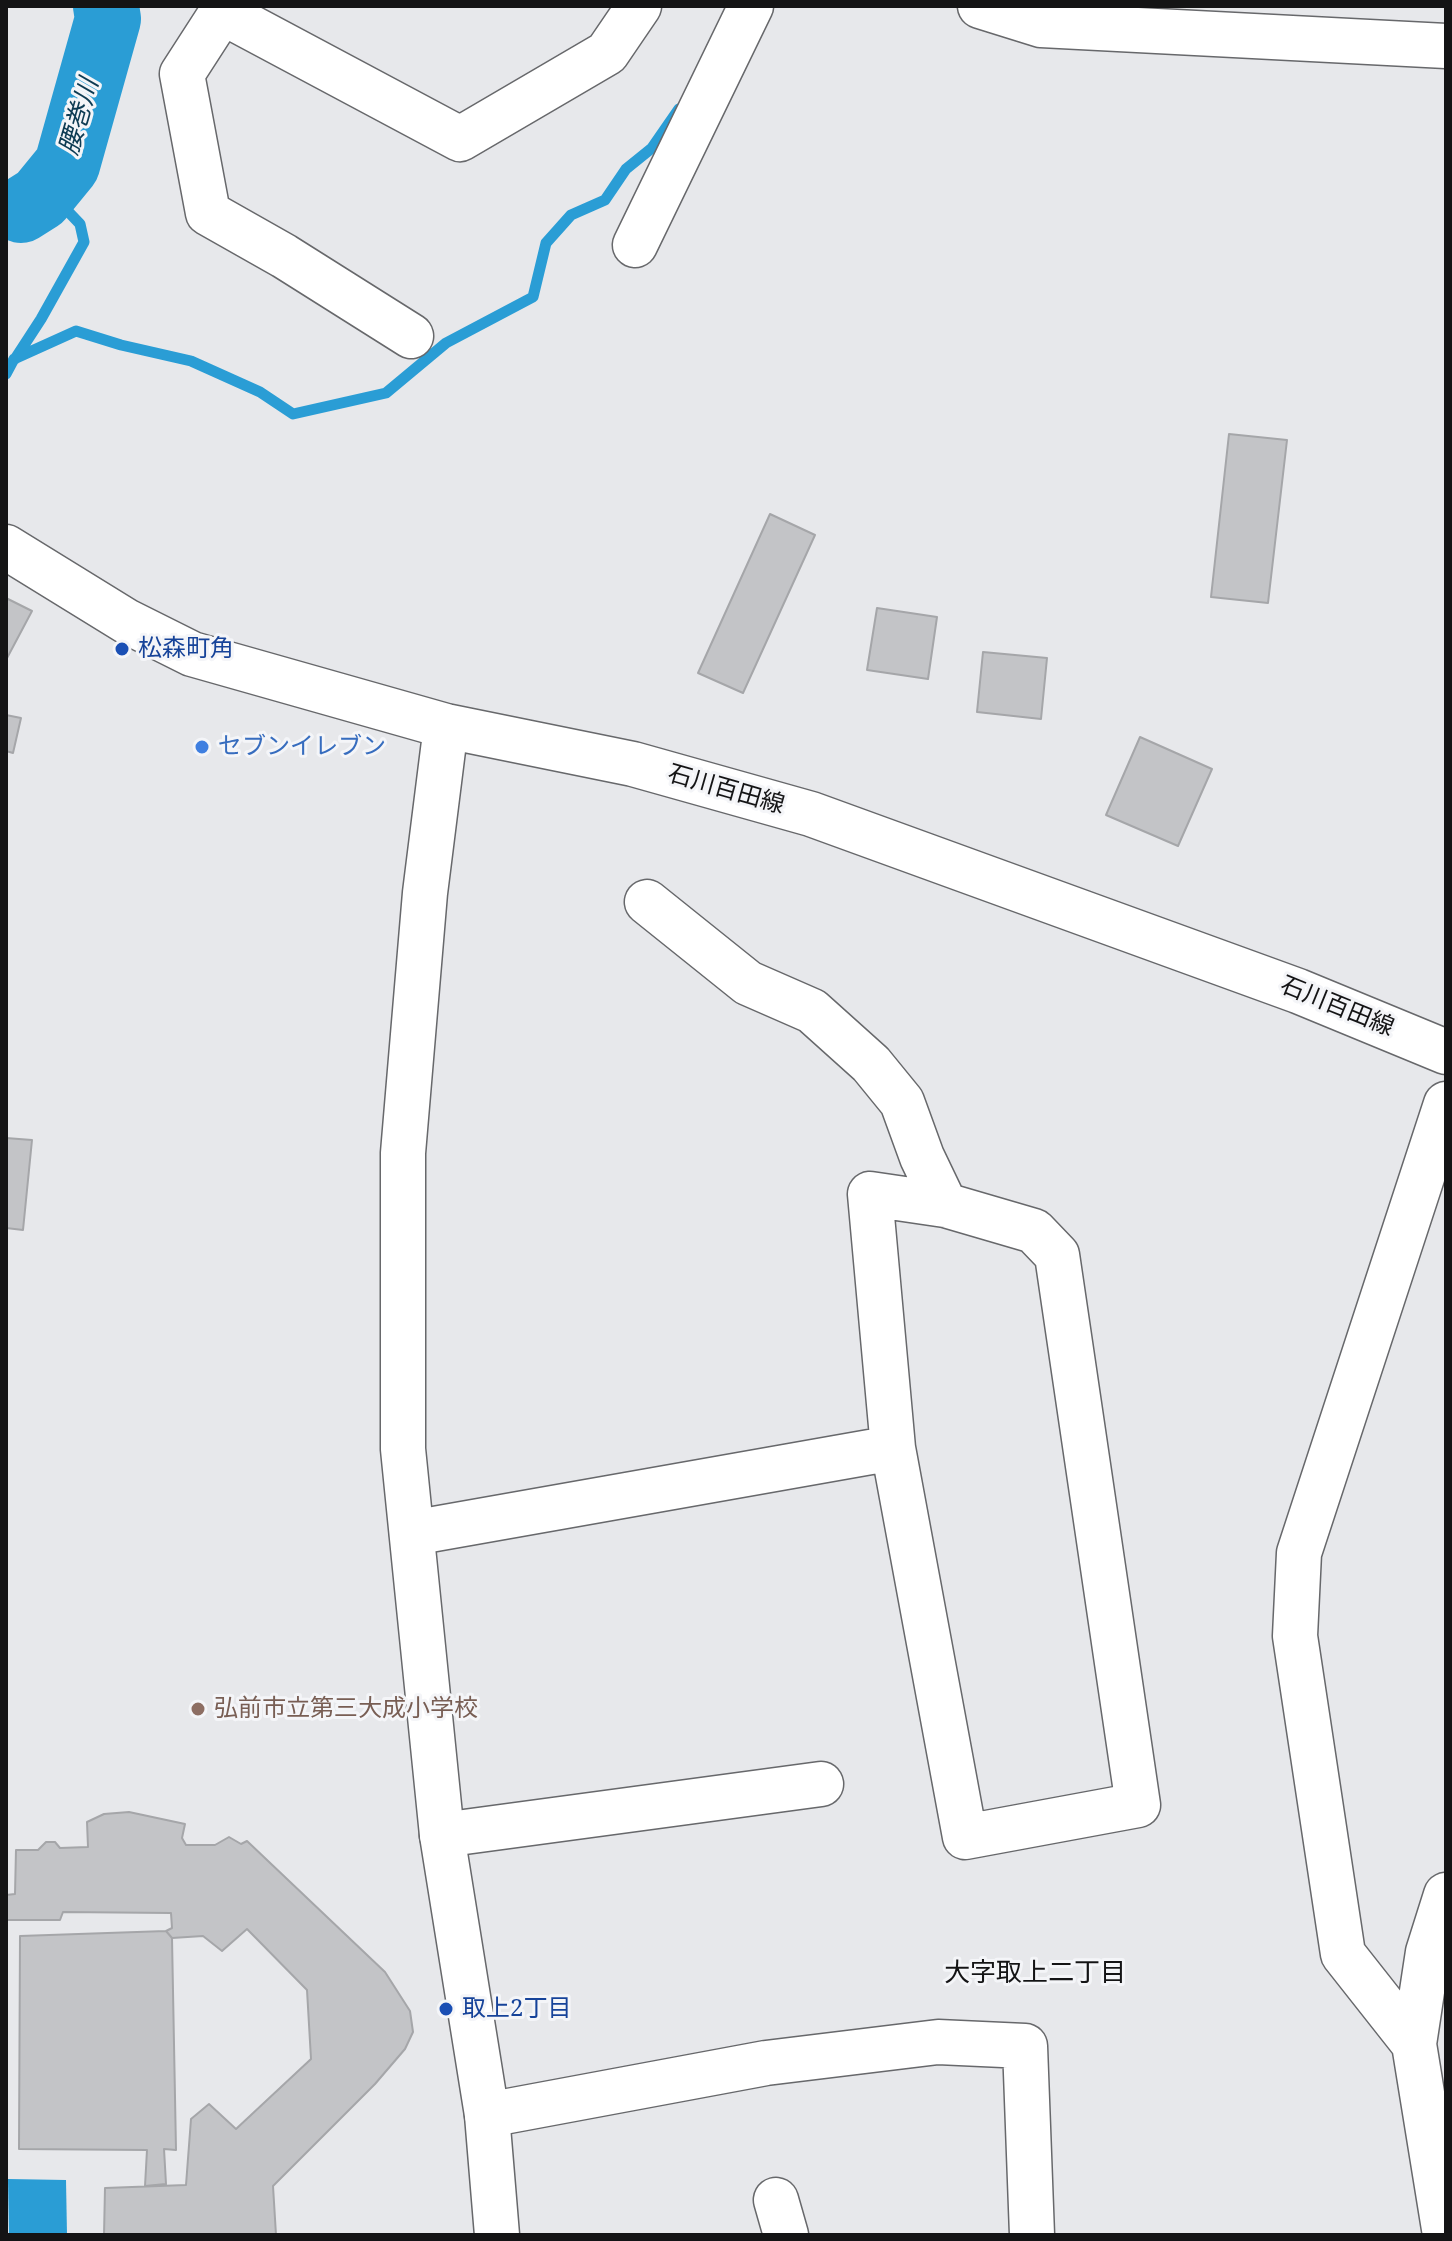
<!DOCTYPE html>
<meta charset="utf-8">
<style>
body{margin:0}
#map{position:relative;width:1452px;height:2241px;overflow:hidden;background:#e7e8eb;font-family:"Noto Serif",serif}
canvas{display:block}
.frame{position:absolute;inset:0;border:8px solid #141415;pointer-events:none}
</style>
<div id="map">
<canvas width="1452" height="2241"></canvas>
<div class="frame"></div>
</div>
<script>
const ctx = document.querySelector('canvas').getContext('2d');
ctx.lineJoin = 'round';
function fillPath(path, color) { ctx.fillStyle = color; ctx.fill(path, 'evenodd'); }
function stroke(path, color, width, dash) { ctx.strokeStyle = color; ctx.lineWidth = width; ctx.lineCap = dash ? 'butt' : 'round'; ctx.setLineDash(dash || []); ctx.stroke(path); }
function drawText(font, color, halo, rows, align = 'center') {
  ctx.font = font + ' "Noto Serif","Noto Sans JP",serif'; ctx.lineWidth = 6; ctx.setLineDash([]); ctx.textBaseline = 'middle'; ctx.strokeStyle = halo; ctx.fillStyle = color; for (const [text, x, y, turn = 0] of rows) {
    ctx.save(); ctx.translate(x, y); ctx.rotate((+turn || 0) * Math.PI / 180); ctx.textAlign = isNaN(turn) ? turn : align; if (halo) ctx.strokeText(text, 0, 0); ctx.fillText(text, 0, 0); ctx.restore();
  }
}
fillPath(new Path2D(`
 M8,2179L66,2180L67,2235H9Z`), '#2a9dd5');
stroke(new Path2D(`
 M15,359L41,319L84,242L80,224L60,203L54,184
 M6,374L14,359L76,331L121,345L191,361L260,392L293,414L386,393L446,343L533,297L546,243L571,215L605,200L626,169L652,148L679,109`), '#2a9dd5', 11);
stroke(new Path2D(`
 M21,210L40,198L67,165L108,19L106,6`), '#2a9dd5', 66);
const building = new Path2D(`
 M1229,434L1287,440L1268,603L1211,597Z
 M770,514L815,535L743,693L698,673Z
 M6,598L32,611L6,660Z
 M877,608L937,617L928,679L867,670Z
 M983,652L1047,658L1041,719L977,712Z
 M6,715L21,718L13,753L6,751Z
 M1140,737L1212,769L1178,846L1106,815Z
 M6,1138L32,1140L23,1230L6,1228Z
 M129,1812L185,1824L182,1838L186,1845H215L229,1837L241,1844L247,1841L385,1972L410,2011L413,2032L405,2049L375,2084L273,2186L276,2235H104L105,2188L186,2185L191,2119L209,2104L236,2129L311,2059L307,1990L247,1929L222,1951L203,1936L172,1938L166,1931L172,1928L171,1913L63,1912L60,1920H6V1895L15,1894L16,1850H38L46,1842H55L60,1848L88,1847L87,1822L104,1814Z
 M166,1931L172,1938L176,2150L164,2149L166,2184L145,2186L147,2150L19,2149L20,1936Z`);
fillPath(building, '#c3c4c7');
stroke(building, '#a5a6a9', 2);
const street = new Path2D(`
 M224,6L222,12L460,139L607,53L639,6
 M980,6L1041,25L1446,46
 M222,12L182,74L208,213L284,256L411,336
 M635,245L751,6
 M647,902L748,983L812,1011L871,1064L902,1102L922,1157L945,1205
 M870,1194L945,1205L1034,1231L1057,1255L1138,1805L965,1837L893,1448Z
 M412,1533L893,1448
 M442,1835L821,1784
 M1414,2044L1428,1952L1446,1895
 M487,2115L766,2063L938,2042L1025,2046L1032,2235
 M776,2200L786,2235
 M1445,2235L1414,2044L1343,1954L1295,1636L1299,1553L1446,1104`);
const secondary = new Path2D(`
 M6,547L126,621L192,654L446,726L633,764L811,814L1298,991L1446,1052
 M446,726L425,893L403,1153V1449L442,1835L487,2115L497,2235`);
stroke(street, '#67686b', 47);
stroke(secondary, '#67686b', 47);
stroke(street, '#fff', 44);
stroke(secondary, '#fff', 44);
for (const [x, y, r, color] of [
 [122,649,8,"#1a4fb4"],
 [202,747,8,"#3f7fe0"],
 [198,1709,8,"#8d6e63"],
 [446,2009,8,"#1a4fb4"]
]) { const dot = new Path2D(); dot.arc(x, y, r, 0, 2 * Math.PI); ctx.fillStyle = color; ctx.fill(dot); stroke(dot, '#f4f5f8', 3); }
drawText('24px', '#164399', '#f4f5f8', [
 ["松森町角",138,649],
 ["取上2丁目",462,2009]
], 'left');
drawText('24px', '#366cbe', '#f4f5f8', [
 ["セブンイレブン",218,747]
], 'left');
drawText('24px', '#141415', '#f4f5f8', [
 ["石川百田線",726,790,16],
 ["石川百田線",1337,1007,22]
]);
drawText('24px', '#785e54', '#f4f5f8', [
 ["弘前市立第三大成小学校",214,1709]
], 'left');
drawText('italic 26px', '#0d3b53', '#f4f5f8', [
 ["腰巻川",80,117,-74]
]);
drawText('26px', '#141415', '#f4f5f8', [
 ["大字取上二丁目",1035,1974]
]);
</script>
